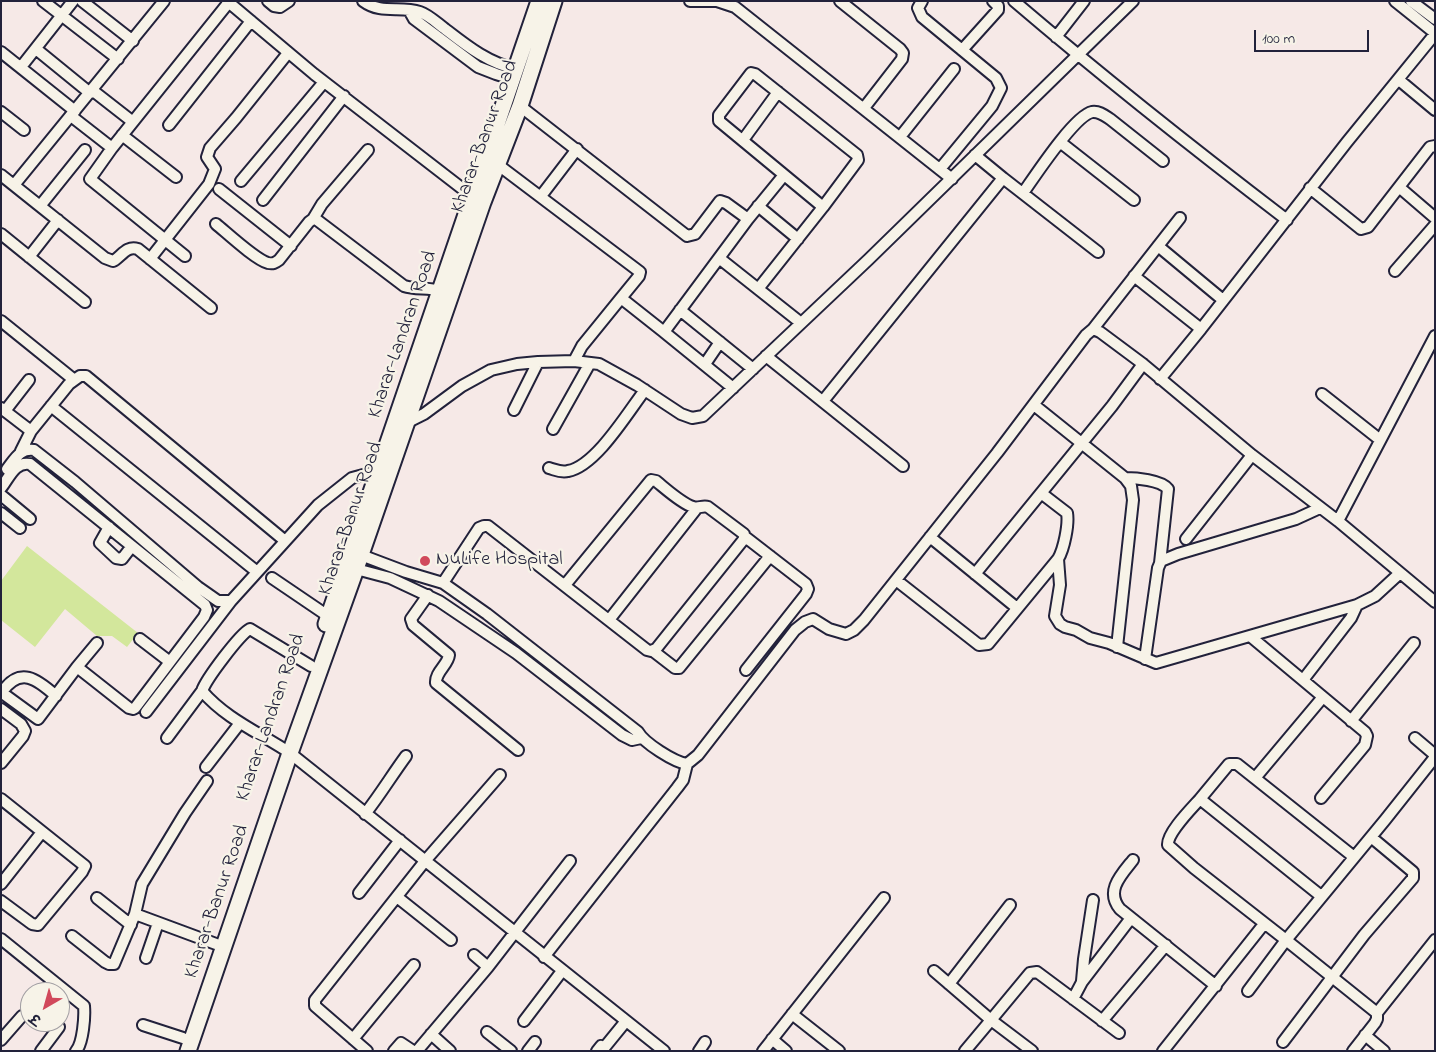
<!DOCTYPE html>
<meta charset="utf-8">
<style>
body{margin:0}
#map{position:relative;width:1436px;height:1052px;overflow:hidden;background:#f6e9e7;font-family:"Indie Flower","Playpen Sans Deva",sans-serif}
canvas{display:block}
.frame{position:absolute;inset:0;border:2px solid #22223b;pointer-events:none}
.north{position:absolute;left:20px;top:982px;width:50px;height:50px;box-sizing:border-box;background:#f7f3e8;border:1px solid #a29fa3;border-radius:50%;rotate:218deg;font-size:14px;font-weight:700;line-height:20px;text-align:center;color:#22223b}
.north::after{content:'';display:block;margin:auto;width:18px;height:22px;background:#d1495b;clip-path:polygon(50% 0,100% 100%,50% 72%,0 100%)}
.scale{position:absolute;left:1254px;top:30px;width:115px;height:22px;box-sizing:border-box;border:2px solid #22223b;border-top:0;padding-left:6px;font-size:15px;line-height:18px;white-space:nowrap;color:#22223b;-webkit-text-stroke:4px #f7f3e8;paint-order:stroke}
</style>
<div id="map">
<canvas width="1436" height="1052"></canvas>
<div class="frame"></div>
<div class="north">उ</div>
<div class="scale">100 m</div>
</div>
<script>
const ctx = document.querySelector('canvas').getContext('2d');
ctx.lineJoin = 'round';
function fillPath(path, color) { ctx.fillStyle = color; ctx.fill(path, 'evenodd'); }
function stroke(path, color, width, dash) { ctx.strokeStyle = color; ctx.lineWidth = width; ctx.lineCap = dash ? 'butt' : 'round'; ctx.setLineDash(dash || []); ctx.stroke(path); }
function drawText(font, color, halo, rows, align = 'center') {
  ctx.font = font + ' "Indie Flower",sans-serif'; ctx.lineWidth = 4.5; ctx.setLineDash([]); ctx.textBaseline = 'middle'; ctx.strokeStyle = halo; ctx.fillStyle = color; for (const [text, x, y, turn = 0] of rows) {
    ctx.save(); ctx.translate(x, y); ctx.rotate((+turn || 0) * Math.PI / 180); ctx.textAlign = isNaN(turn) ? turn : align; if (halo) ctx.strokeText(text, 0, 0); ctx.fillText(text, 0, 0); ctx.restore();
  }
}
fillPath(new Path2D(`
 M27,546L138,633L127,647L112,636H97L65,609L35,647L1,620V581Z`), '#d3e79c');
const minor = new Path2D(`
 M43,1L118,59
 M82,1L133,41
 M227,1L314,74L477,200
 M268,1L274,6L280,7L289,1
 M363,1C382,15 400,5 420,12C429,15 438,24 445,29C467,46 488,63 516,69
 M690,1H715
 M717,1L735,7L952,179
 M840,1L900,49L903,53L902,59L864,108
 M922,1L918,8L922,17L996,78L1001,88L992,106L940,169
 M1014,1C1103,77 1194,149 1287,220
 M1395,1L1435,33
 M1411,1L1435,19
 M409,10L414,19L478,67L496,74L512,79
 M1056,37L1084,1
 M36,49L90,93
 M962,50L998,10V6L993,1
 M1,52L75,111
 M21,67L73,1
 M1399,80L1435,110
 M92,90L133,122
 M520,106L687,236L695,234L720,201L726,203L748,219L719,258L801,323
 M1,112L24,130
 M71,116L112,148
 M169,125L251,21
 M122,135L176,177
 M900,137L954,69
 M743,140L778,92
 M1060,142L1134,200
 M1435,146L1430,147L1399,187L1435,218
 M497,164L640,272L639,276L621,298L664,332
 M1,175L105,258L113,261L115,260C123,254 127,246 138,249L211,308
 M1003,178L1098,252
 M241,181L324,82
 M14,185L164,1
 M1310,188L1361,229L1368,227L1399,187
 M219,189L291,246
 M1023,193C1035,176 1074,116 1092,112C1099,111 1104,115 1110,119L1163,161
 M541,196L577,149
 M263,200L344,96
 M40,206L85,150
 M758,206L798,239
 M313,219L322,204L368,150
 M748,219L784,175
 M216,224C227,233 256,260 268,263C273,264 275,263 279,260L309,222L313,219L317,220L404,286C416,290 428,287 440,291
 M1,234L85,302
 M1158,246L1223,300
 M185,256L90,179L112,148L229,2
 M29,257L58,220
 M719,258L664,332L733,388
 M150,259L209,184L215,169L207,157L210,148L236,118L288,53
 M1395,271L1435,225
 M1134,276L1201,329
 M758,289L823,207L719,121V115L751,73L755,74L857,155L858,160L823,207
 M680,310L753,369
 M1,321L73,379
 M1093,329L1180,218
 M766,356L903,466
 M574,361L582,346L621,298
 M705,364L720,342
 M1160,379L1201,329L1347,142L1435,34
 M1322,394L1379,439
 M823,401L1003,178L975,155
 M1034,405L1125,478L1131,486L1133,500L1117,647
 M51,406L256,571
 M1,408L31,431
 M514,410L538,362
 M5,411L29,380
 M404,422L406,423L424,414L462,386L491,370L517,364L538,362L574,361L599,364L637,385L681,414L692,418L703,416L869,259L1133,1
 M553,429L590,363
 M21,451L31,431L69,384L80,376H86L284,540
 M549,468C556,470 561,473 568,471C596,466 628,412 645,390
 M7,469C15,459 20,448 34,450L75,482L198,587L218,601H231L318,505L352,478L378,471
 M1125,478C1136,478 1161,480 1168,489L1160,563
 M1,488C9,478 15,461 30,464L205,605L207,610L204,617L135,708L133,709L129,708L77,667L38,719L1,692
 M1,495L30,519
 M1,513L20,528
 M1338,521L1435,336
 M109,527L100,543L116,558L122,559L132,546
 M744,536L806,584L808,589L806,594L746,670
 M930,537L1017,608
 M1186,539L1252,455
 M361,555L406,572L443,583L487,614L638,732C644,743 674,762 687,764L698,755L795,630L805,622L813,619L829,629L846,634L854,630L864,620L997,453L1086,335L1093,329L1100,332L1143,364L1252,455L1338,521L1435,602
 M1058,559L1060,585L1055,616L1060,624L1065,627L1076,630L1090,638L1109,643L1156,663L1357,605L1375,596L1400,573
 M356,569L390,578L439,601L516,653L622,735L632,740L641,738
 M975,574L1112,406L1143,364
 M272,578L328,616
 M896,580L979,645L988,644L1058,559C1064,549 1069,524 1067,513L1041,493
 M443,583L479,528L484,526H488L647,650L651,651L656,649L744,539V534L708,507C703,505 698,509 693,507C681,503 666,489 656,481L651,480L565,585
 M428,595L411,619L413,625L449,655C448,665 435,672 436,683L518,750
 M609,620L697,508
 M1250,636L1365,732L1367,736L1365,745L1321,798
 M140,639L170,662
 M653,651L675,668H679L770,556
 M1145,659L1158,568L1161,561L1178,554L1296,519L1320,508
 M311,666L250,629C240,634 206,679 202,691C226,719 260,733 290,753L664,1051
 M77,667L97,643
 M1303,680L1351,618L1357,605
 M2,692C20,666 37,679 56,696
 M1,709L21,724L25,731L23,736L1,763
 M146,712L231,601
 M1351,721L1414,643
 M167,738L202,691
 M1415,738L1435,755
 M206,767L240,723
 M1255,778L1323,697
 M207,781L185,813L142,884L135,914L216,944
 M1,799L85,866L82,872L38,925L32,924L1,901
 M1200,799L1229,764H1237L1354,857
 M365,814C380,795 392,775 406,756
 M1133,860C1121,875 1105,891 1120,909L1216,986
 M1,884L42,832
 M359,893L400,840
 M397,897L451,940
 M97,898L131,925
 M72,936L105,962L109,964H114L135,914
 M1,939L84,1006C85,1017 83,1043 76,1051
 M474,955L488,967
 M544,957L677,788L683,780L687,764
 M146,958L158,923
 M934,971L991,1020L1030,973L1037,972L1119,1033
 M1082,981L1084,959L1093,900
 M949,984L1010,905
 M1248,991L1286,940L1194,868L1168,845C1167,833 1191,809 1200,799L1321,896
 M1073,999L1082,982L1131,918
 M1377,1013L1435,940
 M792,1014L839,1051
 M524,1021L562,971
 M1102,1021L1166,945
 M143,1025L183,1038
 M487,1032L511,1051
 M431,1034L450,1051
 M1365,1035L1384,1051
 M353,1039L414,965
 M772,1039L786,1051
 M1,1040L22,1016
 M1283,1042L1364,935L1413,878V872L1371,837
 M41,1051L59,1027
 M367,1051L315,1006V1000L425,861L500,775
 M394,1051L401,1043L413,1051
 M417,1051L488,967L570,861
 M528,1051L535,1042
 M597,1051L601,1046L604,1048L626,1021
 M699,1051L705,1042
 M763,1051L884,898
 M965,1051L991,1020L1032,1051
 M1163,1051L1264,924
 M1353,1051L1375,1023L1377,1019V1013L1286,940L1385,820L1435,757`);
const highway = new Path2D(`
 M326,624L539,1
 M188,1051L290,753L356,569L483,202L520,106L554,1`);
stroke(minor, '#22223b', 14);
stroke(highway, '#22223b', 19);
stroke(minor, '#f7f3e8', 10);
stroke(highway, '#f7f3e8', 15);
for (const [x, y, r, color] of [
 [425,561,6,"#d1495b"]
]) { const dot = new Path2D(); dot.arc(x, y, r, 0, 2 * Math.PI); ctx.fillStyle = color; ctx.fill(dot); stroke(dot, '#f7f3e8', 2); }
drawText('20px', '#22223b', '#f7f3e8', [
 ["Kharar-Banur Road",486,137,-70],
 ["Kharar-Landran Road",404,335,-71],
 ["Kharar-Banur Road",352,519,-71],
 ["Kharar-Landran Road",272,718,-71],
 ["Kharar-Banur Road",218,902,-71]
]);
drawText('20px', '#22223b', '#f7f3e8', [
 ["NuLife Hospital",436,561]
], 'left');
</script>
